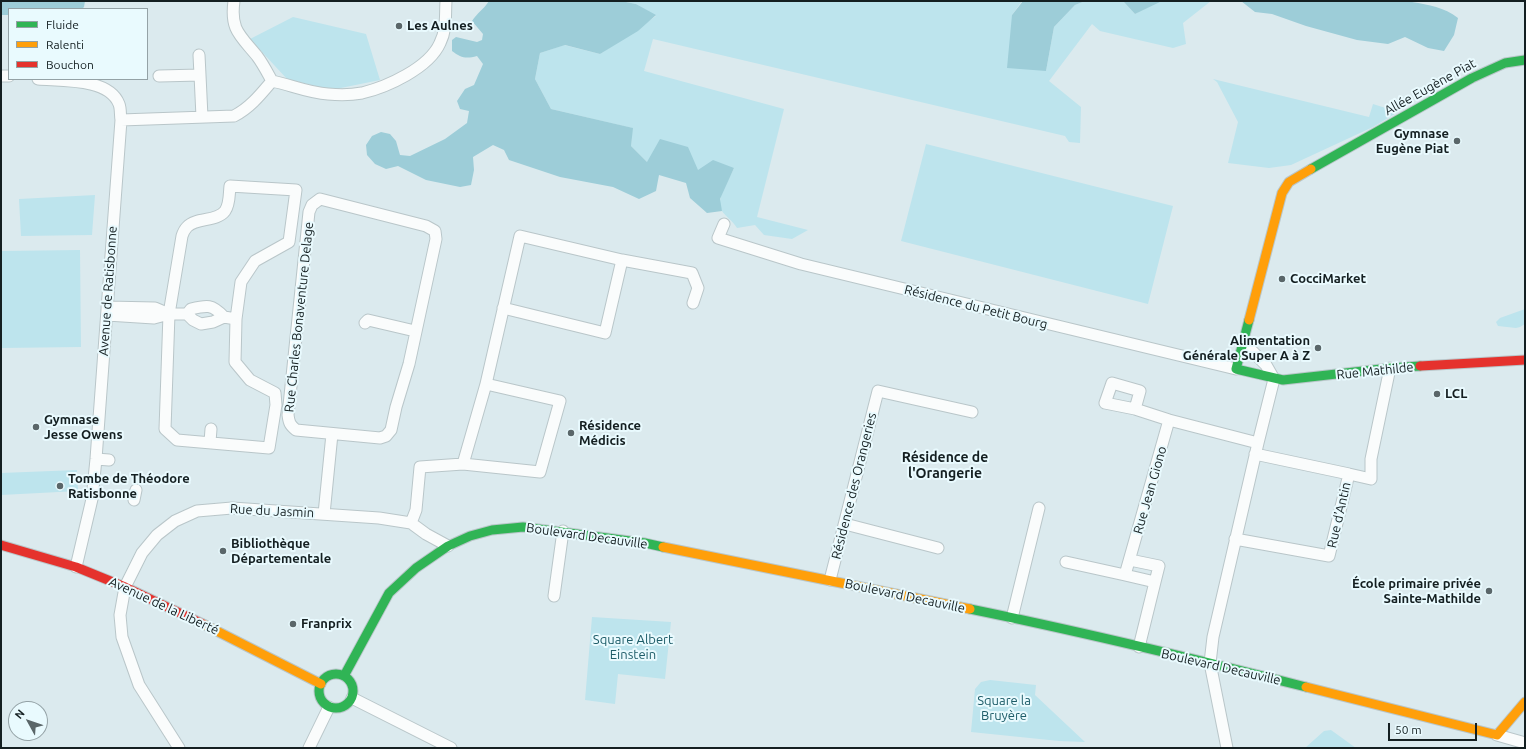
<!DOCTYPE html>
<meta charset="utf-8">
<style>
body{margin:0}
#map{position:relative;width:1526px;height:749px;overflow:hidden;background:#dbeaee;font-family:Ubuntu,sans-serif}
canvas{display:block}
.frame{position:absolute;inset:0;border:2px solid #141f21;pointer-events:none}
.legend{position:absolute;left:8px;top:8px;width:140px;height:72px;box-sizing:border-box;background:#e9fafe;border:1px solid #94a2a6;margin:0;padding:5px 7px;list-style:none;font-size:12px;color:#141f21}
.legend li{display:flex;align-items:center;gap:8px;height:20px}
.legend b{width:20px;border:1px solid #94a2a6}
.north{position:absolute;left:8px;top:701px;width:40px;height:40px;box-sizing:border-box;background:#e9fafe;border:1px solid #94a2a6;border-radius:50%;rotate:310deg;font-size:11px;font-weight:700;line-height:16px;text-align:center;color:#141f21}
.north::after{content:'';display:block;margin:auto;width:14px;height:18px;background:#5a6669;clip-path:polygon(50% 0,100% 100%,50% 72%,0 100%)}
.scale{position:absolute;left:1388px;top:723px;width:89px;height:18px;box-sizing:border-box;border:2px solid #141f21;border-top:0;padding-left:5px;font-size:12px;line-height:14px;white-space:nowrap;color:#141f21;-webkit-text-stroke:3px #e9fafe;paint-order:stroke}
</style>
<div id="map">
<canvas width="1526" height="749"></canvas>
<div class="frame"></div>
<ul class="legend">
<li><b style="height:5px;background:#30b455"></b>Fluide</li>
<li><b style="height:5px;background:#ff9f0a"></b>Ralenti</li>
<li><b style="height:5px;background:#e5322d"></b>Bouchon</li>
</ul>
<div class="north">N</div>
<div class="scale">50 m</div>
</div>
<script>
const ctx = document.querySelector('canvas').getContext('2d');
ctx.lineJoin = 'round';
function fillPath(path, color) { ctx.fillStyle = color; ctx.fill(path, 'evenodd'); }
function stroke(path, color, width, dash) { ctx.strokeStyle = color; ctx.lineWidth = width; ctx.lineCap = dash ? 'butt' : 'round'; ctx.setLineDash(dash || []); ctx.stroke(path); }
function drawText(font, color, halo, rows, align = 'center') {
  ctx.font = font + ' Ubuntu,sans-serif'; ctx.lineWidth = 4; ctx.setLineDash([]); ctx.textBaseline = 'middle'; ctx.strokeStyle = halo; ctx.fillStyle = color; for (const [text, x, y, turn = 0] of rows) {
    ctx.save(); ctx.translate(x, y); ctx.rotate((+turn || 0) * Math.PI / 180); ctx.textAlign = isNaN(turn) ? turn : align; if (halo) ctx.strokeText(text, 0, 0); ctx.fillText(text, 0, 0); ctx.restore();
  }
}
fillPath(new Path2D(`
 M621,1H1022L1012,15L1046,71L1054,27L1075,5L1085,1H1123L1135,14L1160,1H1211L1183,23L1186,44L1173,48L1100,31L1092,24L1049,81L1081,107L1080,143L1069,142L1065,136L653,39L644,71L784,109L757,217L808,230L792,239L764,235L755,225L737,228C733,221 724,215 722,211C715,197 729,180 734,168L698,170L647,162L631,146L632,128L551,109L535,79L540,53L564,45L600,54L656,16L636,4Z
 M293,17L366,34L380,80L331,90L287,79L250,39Z
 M1213,79L1369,117L1373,104L1398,112L1373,127L1291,165L1269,168L1228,163L1238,122L1217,82Z
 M926,144L1173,206L1148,304L901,241Z
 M95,195L92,235L21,236L19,199Z
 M80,250L81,347L1,348V251Z
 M1525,309V324L1520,327L1516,328L1498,326L1496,322L1500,318Z
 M77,470L78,491L1,495V473Z
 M592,617L671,622L665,679L618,674L615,704L585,700Z
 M990,680L1036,685L1035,695L1085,742L1059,741L971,732L975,689L981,682Z
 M1331,730L1356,748H1305L1324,731Z`), '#bde4ed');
fillPath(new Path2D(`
 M1,1H85L84,7L82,9H9V15H1Z
 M489,1H621L636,4L656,15L638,31L600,54L565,45L540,53L535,79L551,109L633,128L631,146L647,162L660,139L688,147L698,170L713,160L734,168L720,199L722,211L707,213L690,198L686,183L659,175L656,191L639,199L613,187L560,177L509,160L504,150L493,145L473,157L474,170L471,185L460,187L426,180L398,166L386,169L375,164L367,155L366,145L372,136L381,132L390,134L396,141L400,155L410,156L445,139L467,123L469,111L460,109L457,101L465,89L474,85L483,64L477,56C466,59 461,58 452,51V40L456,37L477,42L482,40L483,34L472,21C477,13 484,9 489,1Z
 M1023,1H1085L1075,5L1054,27L1046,71L1007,68L1012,15Z
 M1123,1H1162L1135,14Z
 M1241,1H1411L1412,2C1429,5 1444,7 1458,18L1454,35L1444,51L1428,48L1405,37L1388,44L1357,40L1306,26L1272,14L1255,12Z`), '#9dcdd8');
const street = new Path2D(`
 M234,1C230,30 240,35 257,56C263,64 267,72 272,81C291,85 309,93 328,94C339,95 351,95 362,93C387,87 429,68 440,43C447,29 445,16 446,1
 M199,55L200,75
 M1,76H9
 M159,76L200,75L202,117
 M38,79C62,81 109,78 119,104C121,109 120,115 121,120L96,459L92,499L76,567
 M121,120L234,116C250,108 261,94 272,81
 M230,186L296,190L289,242L255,261L241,282L236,319L235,362L250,380L275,393L276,405L269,448L177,440L165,429L169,314L182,236C183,233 185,229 187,227C196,217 217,222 225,211C230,204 229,194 230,186Z
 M320,199L426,226L435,231L436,239L409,364L396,407L391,430L386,436L380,438L296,430C290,425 289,423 288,415L309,212L312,205Z
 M724,224L718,238L801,264L1236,369
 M622,260L692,273L698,288L693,303
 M107,307L155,308L169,314H187L193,320L201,324L213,322L224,317L236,319
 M187,314L191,309C207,305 212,304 224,317
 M107,315L154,318L169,314
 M365,323L368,320L415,331
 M486,384L520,236L622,260L605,333L503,308
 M1135,409L1140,391L1112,383L1105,403L1135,409L1169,420L1258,443
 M210,442L211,429
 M96,459L109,460
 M1349,474L1371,479V459L1390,368
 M134,500L136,490
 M324,514L332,434
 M411,523L416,510L420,467L463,464L540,472L560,401L486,384L463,464
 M845,524L938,548
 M1235,539L1329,556L1349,474L1255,454
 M1130,560L1159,566L1155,582L1125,575L1169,420
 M1066,562L1125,575
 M830,580L878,391L972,412
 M554,596L563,531
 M1012,618L1039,508
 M1139,647L1155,582
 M352,698L451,748
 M1497,735L1525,743
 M179,748L139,685L122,637L120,615L125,587L142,553L157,535L175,521L197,511L232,508L379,518L411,523L426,534L448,546
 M309,748L329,707
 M1227,748L1210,663L1213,637L1258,443L1274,379L1266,365L1243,342`);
const fast = new Path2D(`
 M1311,169L1472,78L1505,63L1525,60
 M1249,320L1236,369L1283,380L1390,368L1420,366
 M970,609C1083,632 1195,659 1306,687
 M319 691a17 17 0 1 1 34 0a17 17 0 1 1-34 0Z
 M344,676L389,593L416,568L448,546L470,536L492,530L523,527L645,543L663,547`);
const slow = new Path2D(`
 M1249,320L1282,193L1289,182L1311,169
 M663,547L970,609
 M203,624L321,684
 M1306,687L1497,735L1525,702`);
const jam = new Path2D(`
 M1420,366L1525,360
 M1,545L76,567L125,587L203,624`);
stroke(street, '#b9c6c9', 13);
stroke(fast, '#b9c6c9', 11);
stroke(slow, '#b9c6c9', 11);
stroke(jam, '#b9c6c9', 11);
stroke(street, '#fafcfc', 11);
stroke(fast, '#30b455', 9);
stroke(slow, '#ff9f0a', 9);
stroke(jam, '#e5322d', 9);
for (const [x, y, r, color] of [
 [399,26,4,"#5a6669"],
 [1457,141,4,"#5a6669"],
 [1282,279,4,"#5a6669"],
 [1318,348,4,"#5a6669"],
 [1437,394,4,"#5a6669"],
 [36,427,4,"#5a6669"],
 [571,433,4,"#5a6669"],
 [60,486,4,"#5a6669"],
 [223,551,4,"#5a6669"],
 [1489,591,4,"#5a6669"],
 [293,624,4,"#5a6669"]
]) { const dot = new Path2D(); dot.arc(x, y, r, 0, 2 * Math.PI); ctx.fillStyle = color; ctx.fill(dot); stroke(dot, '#e9fafe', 1.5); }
drawText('bold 13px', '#141f21', '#e9fafe', [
 ["Les Aulnes",407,26],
 ["Gymnase",1449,134,"right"],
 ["Eugène Piat",1449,149,"right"],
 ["CocciMarket",1290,279],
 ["Alimentation",1310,341,"right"],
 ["Générale Super A à Z",1310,356,"right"],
 ["LCL",1445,394],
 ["Gymnase",44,420],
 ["Jesse Owens",44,435],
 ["Résidence",579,426],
 ["Médicis",579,441],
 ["Tombe de Théodore",68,479],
 ["Ratisbonne",68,494],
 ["Bibliothèque",231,544],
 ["Départementale",231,559],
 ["École primaire privée",1481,584,"right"],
 ["Sainte-Mathilde",1481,599,"right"],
 ["Franprix",301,624]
], 'left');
drawText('13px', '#141f21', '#e9fafe', [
 ["Allée Eugène Piat",1430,87,-29],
 ["Avenue de Ratisbonne",108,291,-86],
 ["Résidence du Petit Bourg",976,307,14],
 ["Rue Charles Bonaventure Delage",299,317,-84],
 ["Rue Mathilde",1375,371,-6],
 ["Résidence des Orangeries",854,486,-76],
 ["Rue Jean Giono",1150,490,-74],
 ["Rue du Jasmin",272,511,3],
 ["Rue d'Antin",1339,515,-77],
 ["Boulevard Decauville",587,536,8],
 ["Boulevard Decauville",905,596,12],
 ["Avenue de la Liberté",164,606,25],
 ["Boulevard Decauville",1221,667,13]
]);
drawText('13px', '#1d5c68', '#e9fafe', [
 ["Square Albert",633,640],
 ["Einstein",633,655],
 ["Square la",1004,701],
 ["Bruyère",1004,716]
]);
drawText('bold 14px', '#141f21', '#e9fafe', [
 ["Résidence de",945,457],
 ["l'Orangerie",945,473]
]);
</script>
